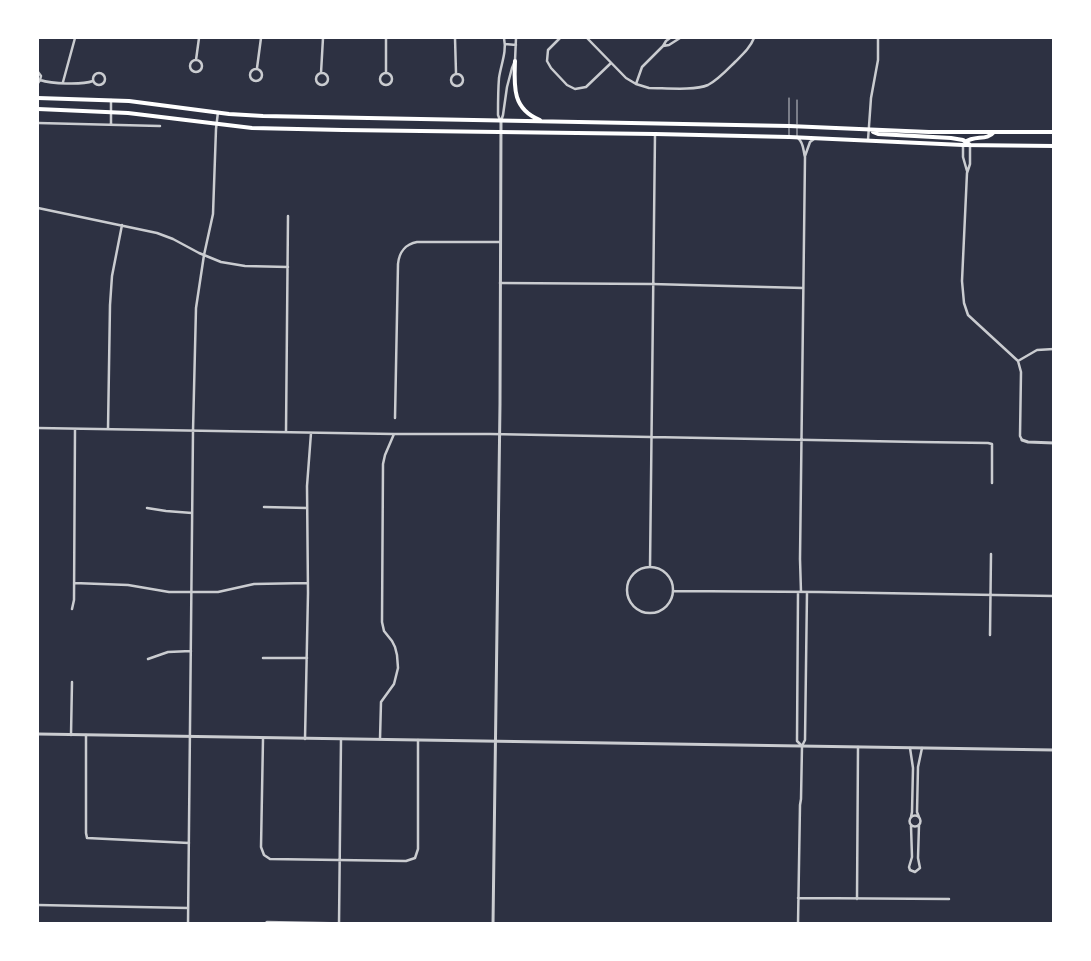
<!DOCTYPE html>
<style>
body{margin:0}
#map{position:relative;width:1091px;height:961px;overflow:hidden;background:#2d3142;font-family:"Noto Sans",sans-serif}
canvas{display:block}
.frame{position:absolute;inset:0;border:39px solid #fff;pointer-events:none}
</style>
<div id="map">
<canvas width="1091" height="961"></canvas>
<div class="frame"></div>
</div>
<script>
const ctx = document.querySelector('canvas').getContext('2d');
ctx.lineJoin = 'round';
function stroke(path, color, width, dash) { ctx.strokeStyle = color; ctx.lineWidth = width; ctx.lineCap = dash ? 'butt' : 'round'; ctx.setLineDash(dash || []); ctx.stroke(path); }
stroke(new Path2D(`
 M797,124V100
 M789,135V98
 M797,136V128`), '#caccd0', 1);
stroke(new Path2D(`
 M455,38L456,73
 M560,38L548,50L547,61L551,68L567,85L575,89L586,87L611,63
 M587,38L626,78L636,84L649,88C665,88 694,91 708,85C718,80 727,70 735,62C743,54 750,48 754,38
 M505,44L516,45
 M663,46L669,45L680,38
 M190 66a6 6 0 1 1 12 0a6 6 0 1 1-12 0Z
 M196,60L199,38
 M257,68L261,38
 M250 75a6 6 0 1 1 12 0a6 6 0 1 1-12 0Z
 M38,72L41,76L40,80L38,83
 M316 79a6 6 0 1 1 12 0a6 6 0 1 1-12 0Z
 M93 79a6 6 0 1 1 12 0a6 6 0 1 1-12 0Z
 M380 79a6 6 0 1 1 12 0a6 6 0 1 1-12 0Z
 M321,73L323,38
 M386,73V38
 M451 80a6 6 0 1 1 12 0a6 6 0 1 1-12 0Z
 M40,80C52,84 82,85 93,81
 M63,82L75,38
 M636,84L642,67L663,46L666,41L670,38
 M500,120L498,115C498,102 498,90 499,78C501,64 507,52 504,38
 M501,121L503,115L507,87L512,68L515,61L516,38
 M38,123L160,126
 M111,125V100
 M798,138C804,143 803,150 805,157L800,559L801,592
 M868,140L871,98L878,60V38
 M963,145V157L967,171
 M970,145V164L967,173L962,281L964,303L968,315L1018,361L1021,372L1020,436L1022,440
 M805,156L810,142L814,139
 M38,208L157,233L173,239L199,253L221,262L245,266L288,267
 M500,283L652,284L803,288
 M1018,361L1037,350L1054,349
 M395,418L398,264C399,252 406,244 417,242H500
 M38,428L394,434H490L919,442L988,443L992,444V483
 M108,429L110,305L112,276L122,225
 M286,432L288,216
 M264,507L307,508
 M147,508L166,511L192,513
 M650,567L655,134
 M627 590a23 23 0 1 1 46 0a23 23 0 1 1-46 0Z
 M74,583L128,585L169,592H218L254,584L308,583
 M673,591L819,592L1054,596
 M798,592L797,741L802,746
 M72,609L74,600L75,429
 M990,635L991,554
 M263,658H307
 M148,659L168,652L191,651
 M71,735L72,682
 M86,735V833L87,838L189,843
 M263,739L261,847L264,855L270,859L406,861L415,858L418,849V740
 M305,739L308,593L307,486L311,433
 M380,739L381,702L394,684L398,668L397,655L395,647L392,641L384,631L382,622L383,464L385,455L394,434
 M910,748L913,768L912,812L911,817
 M909.5 821a5.5 5.5 0 1 1 11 0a5.5 5.5 0 1 1-11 0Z
 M919,817L917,812L918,767L922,748
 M911,826L912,857L909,867L910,870L915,872L920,868L918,858L919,825
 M798,898L949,899
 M857,899L858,747
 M38,905L188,908
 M188,924L193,431L196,308L204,255L213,214L216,129L218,112
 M265,924L267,922L370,924
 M339,924L341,739
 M798,924L800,805L801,799L802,746L805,740L807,592`), '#caccd0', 2.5);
stroke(new Path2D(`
 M1022,440L1028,442L1054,443
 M38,734L1054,750
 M493,924L500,404L501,121`), '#caccd0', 3);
stroke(new Path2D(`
 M515,61C514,86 512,109 540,120
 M38,98L129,101L229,114L263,116L789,126L929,132H1054
 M38,109L128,113L252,128L343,130L655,134L789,137L963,145L1054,146
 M873,132L878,134L951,138L963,140L970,145
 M965,142C975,135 987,141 994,132`), '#fff', 4);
</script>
